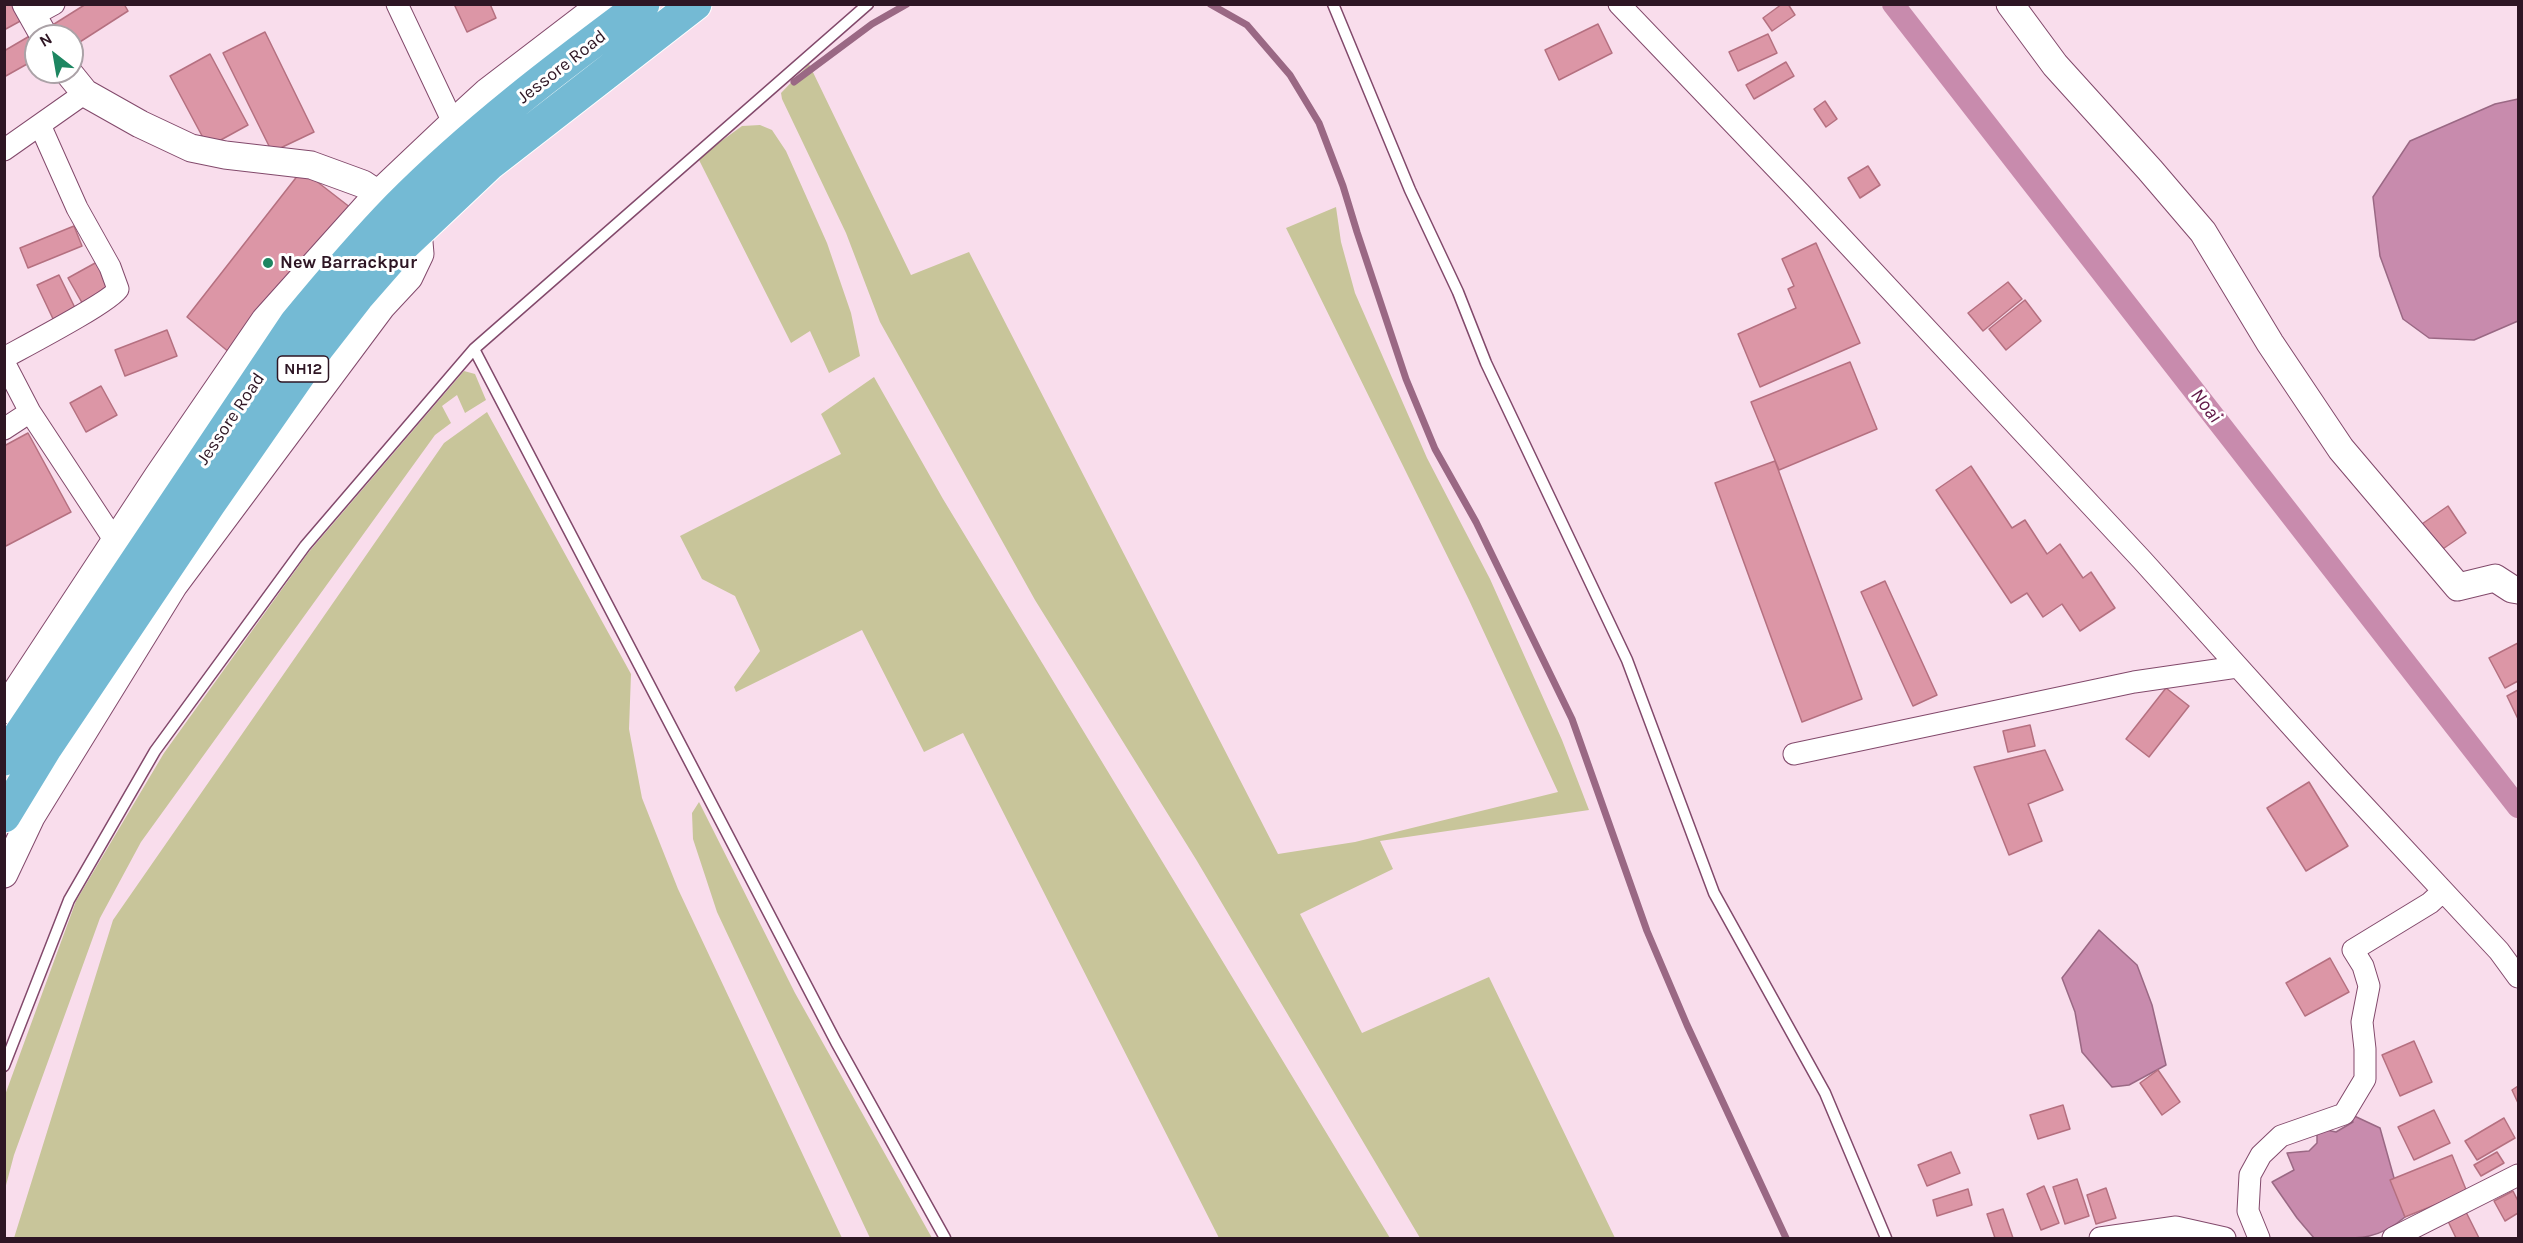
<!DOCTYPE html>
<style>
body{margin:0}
#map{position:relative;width:2523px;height:1243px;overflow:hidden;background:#f9ddec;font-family:Karla,sans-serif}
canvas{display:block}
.frame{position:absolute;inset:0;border:6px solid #2e1624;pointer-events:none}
.north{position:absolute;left:24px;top:24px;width:60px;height:60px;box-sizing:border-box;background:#fff;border:2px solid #aba2a7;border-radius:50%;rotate:329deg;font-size:16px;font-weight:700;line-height:24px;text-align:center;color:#2e1624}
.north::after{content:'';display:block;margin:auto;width:21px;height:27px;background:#1d8661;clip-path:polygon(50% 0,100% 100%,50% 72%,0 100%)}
</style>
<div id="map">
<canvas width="2523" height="1243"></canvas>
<div class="frame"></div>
<div class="north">N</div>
</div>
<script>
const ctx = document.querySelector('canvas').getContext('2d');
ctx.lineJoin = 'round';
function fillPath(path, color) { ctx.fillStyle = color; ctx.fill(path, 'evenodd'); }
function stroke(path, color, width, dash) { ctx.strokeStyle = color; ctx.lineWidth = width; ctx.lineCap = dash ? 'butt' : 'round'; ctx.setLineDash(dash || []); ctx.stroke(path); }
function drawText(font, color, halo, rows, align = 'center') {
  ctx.font = font + ' Karla,sans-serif'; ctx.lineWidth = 6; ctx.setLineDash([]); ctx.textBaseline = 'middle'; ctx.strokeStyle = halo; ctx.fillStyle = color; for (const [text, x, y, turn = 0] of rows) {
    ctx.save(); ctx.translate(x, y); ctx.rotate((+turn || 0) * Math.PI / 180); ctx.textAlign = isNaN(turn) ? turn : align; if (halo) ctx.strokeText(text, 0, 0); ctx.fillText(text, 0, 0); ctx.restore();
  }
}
fillPath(new Path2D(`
 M809,64L911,275L969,252L1278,854L1355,842L1558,792L1469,600L1286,228L1336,207L1341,242L1355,293L1427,458L1490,579L1562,740L1589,810L1380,841L1393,869L1300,914L1362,1033L1489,977L1615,1238H1420L1197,861L1035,600L880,322L846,233L782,99L781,93Z
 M760,125L772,130L786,151L827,243L851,313L860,356L829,373L810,331L791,343L698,158L742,126Z
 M464,371L475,374L486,400L465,413L457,395L442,406L451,423L435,435L141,842L100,918L14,1155L5,1189V1095L76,901L164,753L308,553Z
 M874,377L943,499L1390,1238H1219L963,733L924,752L862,630L736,692L734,687L760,651L735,596L702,579L680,536L841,454L821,414Z
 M487,412L631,674L629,729L642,798L678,889L842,1238H14L113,920L444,443Z
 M699,802L795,993L932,1238H870L717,912L693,839L692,813Z`), '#c8c59a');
const water = new Path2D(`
 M2518,99V321L2474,340L2429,338L2403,319L2380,256L2373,197L2410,141L2495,104Z
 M2099,930L2137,965L2152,1005L2166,1065L2129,1085L2112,1087L2082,1052L2075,1012L2062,978Z
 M2350,1114L2380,1128L2405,1217C2375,1243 2351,1238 2314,1238L2297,1218L2272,1182L2294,1170L2287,1153L2309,1151L2317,1143V1128L2336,1132L2353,1122Z`);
fillPath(water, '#c88bad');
stroke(water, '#9a6884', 1.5);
stroke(new Path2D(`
 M1210,4L1247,25L1290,75L1319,123L1343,186L1357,232L1406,379L1435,449L1476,522L1572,719L1647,931L1687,1025L1786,1238
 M794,82L872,24L907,4`), '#9a6884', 7);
stroke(new Path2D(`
 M1893,4L2518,807`), '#c88bad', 22);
const building = new Path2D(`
 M4,4H16L24,19L4,30Z
 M86,4H124L128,11L72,47V36H58L51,26Z
 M454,4H490L496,18L467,32Z
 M1782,4H1788L1795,15L1772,31L1763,18Z
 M1598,24L1612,53L1559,80L1545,50Z
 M265,32L314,132L272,152L223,53Z
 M33,34L36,39V59L4,77V51Z
 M1768,34L1777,53L1738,71L1729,52Z
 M210,54L248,125L208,147L170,76Z
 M1786,62L1794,76L1754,99L1746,85Z
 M1825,101L1837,119L1826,127L1814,109Z
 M1868,166L1880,185L1860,198L1848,178Z
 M302,170L351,208L230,353L187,317Z
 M74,226L82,246L28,268L20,248Z
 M1816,243L1860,343L1760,387L1738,334L1796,308L1788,289L1794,286L1782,259Z
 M97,262L114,292L85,308L68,278Z
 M59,275L77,312L55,323L37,285Z
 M2008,282L2022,299L1983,331L1968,313Z
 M2025,300L2041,321L2006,350L1989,329Z
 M167,330L177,356L125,376L115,350Z
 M1850,362L1877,429L1779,470L1751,402Z
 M101,386L117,415L86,432L70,403Z
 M28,433L71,512L4,547V446Z
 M1775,461L1862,699L1802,722L1715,483Z
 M1971,466L2012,528L2025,520L2047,554L2060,544L2083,578L2091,572L2115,608L2080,631L2062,604L2043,617L2027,593L2011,603L1936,490Z
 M2448,506L2466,533L2437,553L2419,526Z
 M1885,581L1937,695L1913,706L1861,592Z
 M2518,643V681L2505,688L2489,658Z
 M2166,688L2189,706L2149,757L2126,739Z
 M2518,690V719L2507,696Z
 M2030,725L2035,746L2008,752L2003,731Z
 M2045,750L2063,790L2028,804L2042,841L2009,855L1974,767Z
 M2309,782L2348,846L2306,871L2267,808Z
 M2330,958L2349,992L2305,1016L2286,983Z
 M2414,1041L2432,1082L2400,1096L2382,1055Z
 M2158,1070L2180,1102L2162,1115L2140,1083Z
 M2518,1086V1103L2512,1090Z
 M2063,1105L2070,1129L2038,1139L2030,1115Z
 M2434,1110L2450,1143L2414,1160L2398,1127Z
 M2504,1118L2515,1138L2477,1160L2465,1141Z
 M1951,1152L1960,1173L1927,1186L1918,1165Z
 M2497,1152L2504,1163L2481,1176L2474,1165Z
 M2452,1155L2467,1192L2405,1217L2390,1180Z
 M2077,1179L2089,1216L2065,1224L2053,1187Z
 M2044,1186L2059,1223L2041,1230L2027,1194Z
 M2106,1188L2116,1218L2096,1224L2087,1195Z
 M1968,1189L1972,1205L1937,1216L1933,1200Z
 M2513,1191L2518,1201V1213L2505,1221L2494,1201Z
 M2003,1209L2013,1238H1995L1987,1214Z
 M2465,1210L2479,1238H2456L2447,1219Z`);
fillPath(building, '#dc96a6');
stroke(building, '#b57080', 1.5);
const service = new Path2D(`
 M1333,4L1410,190L1458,292L1486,363L1627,660L1714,893L1825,1093L1886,1238
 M474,349L836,1042L945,1238
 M4,1066L69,900L155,751L305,546L474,349L868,4`);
const minor = new Path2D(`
 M397,4L459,135
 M1619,4L1800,193L2142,560L2340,780L2499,951L2518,977
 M32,16L54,4
 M4,150L85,93
 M4,358C22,348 112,301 118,289L110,267L77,208L40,125
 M4,362L30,412L4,429
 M30,412L115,541
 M1794,754L2134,682L2237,667
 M2100,1238L2176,1227L2225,1238
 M2259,1238L2248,1211L2250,1175L2261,1155L2281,1136L2344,1114L2365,1079V1049L2362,1022L2369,986L2363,966L2353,950L2430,903L2443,891
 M2393,1238L2518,1175`);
const tertiary = new Path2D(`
 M26,4L44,36
 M2010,4L2055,65L2150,170L2203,232L2270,343L2341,449L2458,587L2495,578L2512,589L2518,590
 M68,72L85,93L140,124L191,148L225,155L311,165L363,184L378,194
 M4,710L158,476L265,320L378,194L453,123L487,92L602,4
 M4,874L31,817L174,585L382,306L409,277L420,254L418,230`);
const trunk = new Path2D(`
 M4,759L296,323C329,283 362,244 398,207C472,132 558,67 643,4
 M4,816L46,747L209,504L318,347L357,297L399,249L489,164L695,4`);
stroke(service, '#82496b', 13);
stroke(minor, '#82496b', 23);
stroke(tertiary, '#82496b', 29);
stroke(trunk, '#fff', 35);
stroke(service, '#fff', 10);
stroke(minor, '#fff', 21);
stroke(tertiary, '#fff', 27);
stroke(trunk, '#74bad4', 33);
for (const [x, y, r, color] of [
 [268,263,6,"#1d8661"]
]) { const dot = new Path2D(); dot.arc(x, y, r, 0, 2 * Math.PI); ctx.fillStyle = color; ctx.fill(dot); stroke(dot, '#fff', 2); }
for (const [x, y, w] of [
 [303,369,51]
]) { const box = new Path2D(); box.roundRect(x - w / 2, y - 13, w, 26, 4.5); ctx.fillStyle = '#fff'; ctx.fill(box); stroke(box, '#2e1624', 1.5); }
drawText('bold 16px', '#2e1624', null, [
 ["NH12",303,369]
]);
drawText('18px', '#2e1624', '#fff', [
 ["Jessore Road",562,67,-38],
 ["Jessore Road",231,419,-56]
]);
drawText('bold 18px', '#2e1624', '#fff', [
 ["New Barrackpur",280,263]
], 'left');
drawText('italic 20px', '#601847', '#fff', [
 ["Noai",2206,406,52]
]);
</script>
